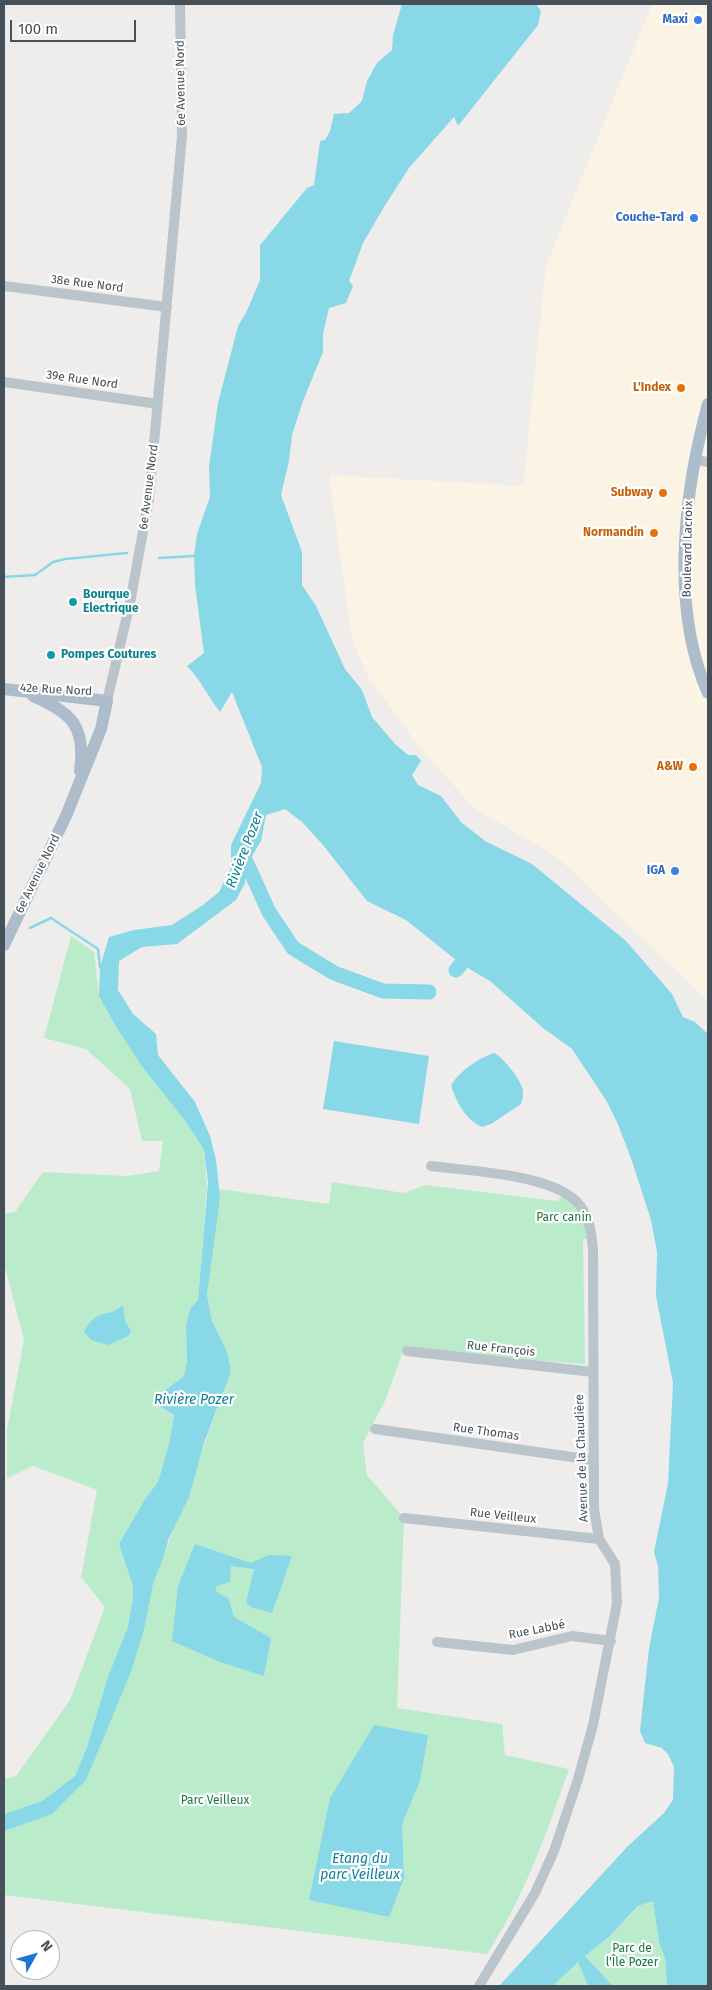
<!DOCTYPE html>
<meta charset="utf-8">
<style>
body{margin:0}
#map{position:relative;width:712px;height:1990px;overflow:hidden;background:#efecec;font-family:"Fira Sans",sans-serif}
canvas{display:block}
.frame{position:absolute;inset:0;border:5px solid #455058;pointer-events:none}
.north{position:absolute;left:10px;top:1930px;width:50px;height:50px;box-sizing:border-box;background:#fff;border:1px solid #b5b9bc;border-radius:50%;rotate:52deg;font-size:14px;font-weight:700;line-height:20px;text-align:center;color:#455058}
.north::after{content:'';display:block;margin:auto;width:18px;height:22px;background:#1d75d7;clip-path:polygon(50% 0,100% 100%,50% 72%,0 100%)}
.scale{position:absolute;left:10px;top:20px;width:126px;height:22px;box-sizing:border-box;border:2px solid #455058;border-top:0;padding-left:6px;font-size:15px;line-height:18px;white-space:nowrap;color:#455058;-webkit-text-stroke:4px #fff;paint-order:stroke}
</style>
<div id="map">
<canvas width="712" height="1990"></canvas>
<div class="frame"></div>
<div class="north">N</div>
<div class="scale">100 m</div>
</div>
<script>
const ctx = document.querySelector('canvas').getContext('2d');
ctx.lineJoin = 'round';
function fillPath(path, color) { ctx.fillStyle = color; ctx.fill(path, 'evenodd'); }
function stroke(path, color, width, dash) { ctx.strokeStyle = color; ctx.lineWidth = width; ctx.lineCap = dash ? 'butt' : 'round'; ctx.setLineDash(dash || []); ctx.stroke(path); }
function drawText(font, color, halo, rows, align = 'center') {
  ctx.font = font + ' "Fira Sans",sans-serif'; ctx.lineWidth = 4.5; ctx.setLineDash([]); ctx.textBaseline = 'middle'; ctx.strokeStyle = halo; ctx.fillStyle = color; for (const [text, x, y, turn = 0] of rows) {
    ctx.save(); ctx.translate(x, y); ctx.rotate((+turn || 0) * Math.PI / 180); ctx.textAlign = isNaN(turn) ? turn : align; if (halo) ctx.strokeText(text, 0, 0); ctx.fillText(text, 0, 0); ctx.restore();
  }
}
fillPath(new Path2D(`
 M652,4H708V1001L557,857L474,808L418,745L369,678L352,640L329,475L523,486L546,266Z`), '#fbf3e4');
fillPath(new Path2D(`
 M71,936L94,952L99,996L186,1122L204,1150L207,1185L198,1300L190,1309L186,1325L187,1361L184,1376L160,1394L157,1406L174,1415L169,1444L158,1482L145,1499L119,1544L133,1586V1596L128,1627L87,1747L75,1776L42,1801L4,1814V1779L16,1776L70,1700L105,1607L81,1577L97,1490L33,1466L7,1478V1430L24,1340L4,1263V1214L15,1212L43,1172L127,1176L159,1171L163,1141H142L130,1089L86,1049L44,1038Z
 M332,1182L404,1193L425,1185L557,1201L566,1193L577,1202L592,1239H583L585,1364L403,1351L385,1401L363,1443L367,1475L404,1518L397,1708L502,1724L505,1755L569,1769C546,1834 525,1896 487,1954L4,1895V1831L86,1780L153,1584L231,1372L212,1321L207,1295L219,1189L329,1204Z
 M653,1900L659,1942L665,1958L667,1986H613L585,1956L610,1936L639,1906Z
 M578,1962L588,1986H553Z`), '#baeccc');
fillPath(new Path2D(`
 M402,4H536L541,11L538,25L458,126L454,117L409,168L384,207L363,243L349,281L353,286L346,303L329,308L323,334V352L303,401L292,435L289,461L281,495L302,552V585L316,606L345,669L362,690L372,717L395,744L408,755H416L421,761L412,775L418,785L441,796L461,822L485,841L532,864L626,941L672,994L683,1017L695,1022L708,1034V1986H667L665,1958L659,1942L653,1901L638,1906L610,1936L585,1956L613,1986H588L578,1962L553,1986H499L627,1847L664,1813L673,1800L674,1767L668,1754L662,1748L645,1743L640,1731L649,1648L659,1598L658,1566L654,1552L668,1483L673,1383L656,1296L657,1252L651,1220L632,1161L617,1122L606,1100L572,1049L543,1028L490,981L461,964L406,920L367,901L323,845L302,822L285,809L266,815L261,841L248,863L245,883L236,900L177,944L142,947L119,961L118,990L133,1014L156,1034L158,1055L195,1102L210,1136L216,1160L220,1198L207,1295L212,1321L227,1352L231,1372L204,1443L189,1497L169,1538L162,1561L153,1584L144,1629L131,1672L86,1780L52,1814L4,1831V1814L42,1801L75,1776L87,1747L108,1677L128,1627L133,1596V1586L119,1544L145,1499L158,1482L169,1444L174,1415L157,1405L160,1394L184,1376L187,1361L186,1325L190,1309L198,1300L208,1182L204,1150L186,1122L141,1065L114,1023L99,996L100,967L109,937L134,930L172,925L203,905L219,892L231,868V845L261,783L262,767L232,692L220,712C208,697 201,680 187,666L204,653L195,585L194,556L197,534L210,497L209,467L218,403L238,326L246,313L260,280V245L307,188L314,185L320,141L325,140L330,131L334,114L349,113L362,101L367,81L377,63L392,50L393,35Z
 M334,1041L429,1056L419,1124L323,1109Z
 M494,1053C503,1057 519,1078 522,1087C524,1093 523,1098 521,1104L491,1124L482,1127C466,1120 456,1102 451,1085C460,1071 478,1058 494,1053Z
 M123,1305L125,1321L131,1331L128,1336L108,1345L91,1340L84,1332C98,1306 106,1320 123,1305Z
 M195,1544L251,1563L269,1555L292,1556L272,1613L251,1607L246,1602L254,1569L231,1566L230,1582L217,1586L215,1591L228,1598L234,1617L271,1638L264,1676L220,1662L172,1641L178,1586Z
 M374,1725L428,1735L420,1781L402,1824L404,1878L389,1917L309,1900L330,1798Z`), '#88d8e8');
stroke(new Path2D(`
 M159,558L194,556
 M4,577L35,575L53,562L65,559L127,553
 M30,928L51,918L98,949L100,967`), '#88d8e8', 2.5);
stroke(new Path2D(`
 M243,855L269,912L293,948L334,973L383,991L429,992
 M456,970L461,964`), '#88d8e8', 15);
stroke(new Path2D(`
 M4,286L167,307
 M4,382L158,404
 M696,460L708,462
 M107,701L130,603L149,498L182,136L180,4
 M431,1166C469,1171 549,1174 576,1201C589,1214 592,1233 593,1251L594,1509L599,1539L615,1564L617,1603L593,1725L578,1779L554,1851L535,1893L479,1986
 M407,1351L593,1372
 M375,1429L593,1460
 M404,1518L599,1539
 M437,1642L513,1650L572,1636L611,1641`), '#bac4cb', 10);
stroke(new Path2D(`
 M708,404C684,491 670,608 708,693
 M4,689L107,701L101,729L66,816L4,945
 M33,696C72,713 86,726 80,771`), '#acbccb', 12);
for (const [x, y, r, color] of [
 [698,20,5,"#3f7fe0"],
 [694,218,5,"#3f7fe0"],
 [681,388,5,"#e8710a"],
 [663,493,5,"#e8710a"],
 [654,533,5,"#e8710a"],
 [73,602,5,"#0f9aa8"],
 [51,655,5,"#0f9aa8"],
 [693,767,5,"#e8710a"],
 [675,871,5,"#3f7fe0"]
]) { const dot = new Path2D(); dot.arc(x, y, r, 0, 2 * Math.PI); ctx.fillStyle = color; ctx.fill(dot); stroke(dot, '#fff', 2); }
drawText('bold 12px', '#366cbe', '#fff', [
 ["Maxi",688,20],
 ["Couche-Tard",684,218],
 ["IGA",665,871]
], 'right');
drawText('12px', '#455058', '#fff', [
 ["6e Avenue Nord",181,83,-91],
 ["38e Rue Nord",87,284,7],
 ["39e Rue Nord",82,380,8],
 ["6e Avenue Nord",149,487,-83],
 ["Boulevard Lacroix",688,549,-89],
 ["42e Rue Nord",56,690,3],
 ["6e Avenue Nord",38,874,-64],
 ["Rue François",501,1349,6],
 ["Rue Thomas",486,1432,8],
 ["Avenue de la Chaudière",582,1458,-92],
 ["Rue Veilleux",503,1516,6],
 ["Rue Labbé",537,1630,-11]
]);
drawText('bold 12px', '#c56008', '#fff', [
 ["L'Index",671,388],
 ["Subway",653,493],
 ["Normandin",644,533],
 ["A&W",683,767]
], 'right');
drawText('bold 12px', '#0d838f', '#fff', [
 ["Bourque",83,595],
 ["Electrique",83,609],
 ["Pompes Coutures",61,655]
], 'left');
drawText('12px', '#197744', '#fff', [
 ["Parc canin",564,1218],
 ["Parc Veilleux",215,1801],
 ["Parc de",632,1949],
 ["l'Île Pozer",632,1963]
]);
drawText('italic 14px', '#108199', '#fff', [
 ["Rivière Pozer",245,850,-69],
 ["Rivière Pozer",194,1400],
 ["Etang du",360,1859],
 ["parc Veilleux",360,1875]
]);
</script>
